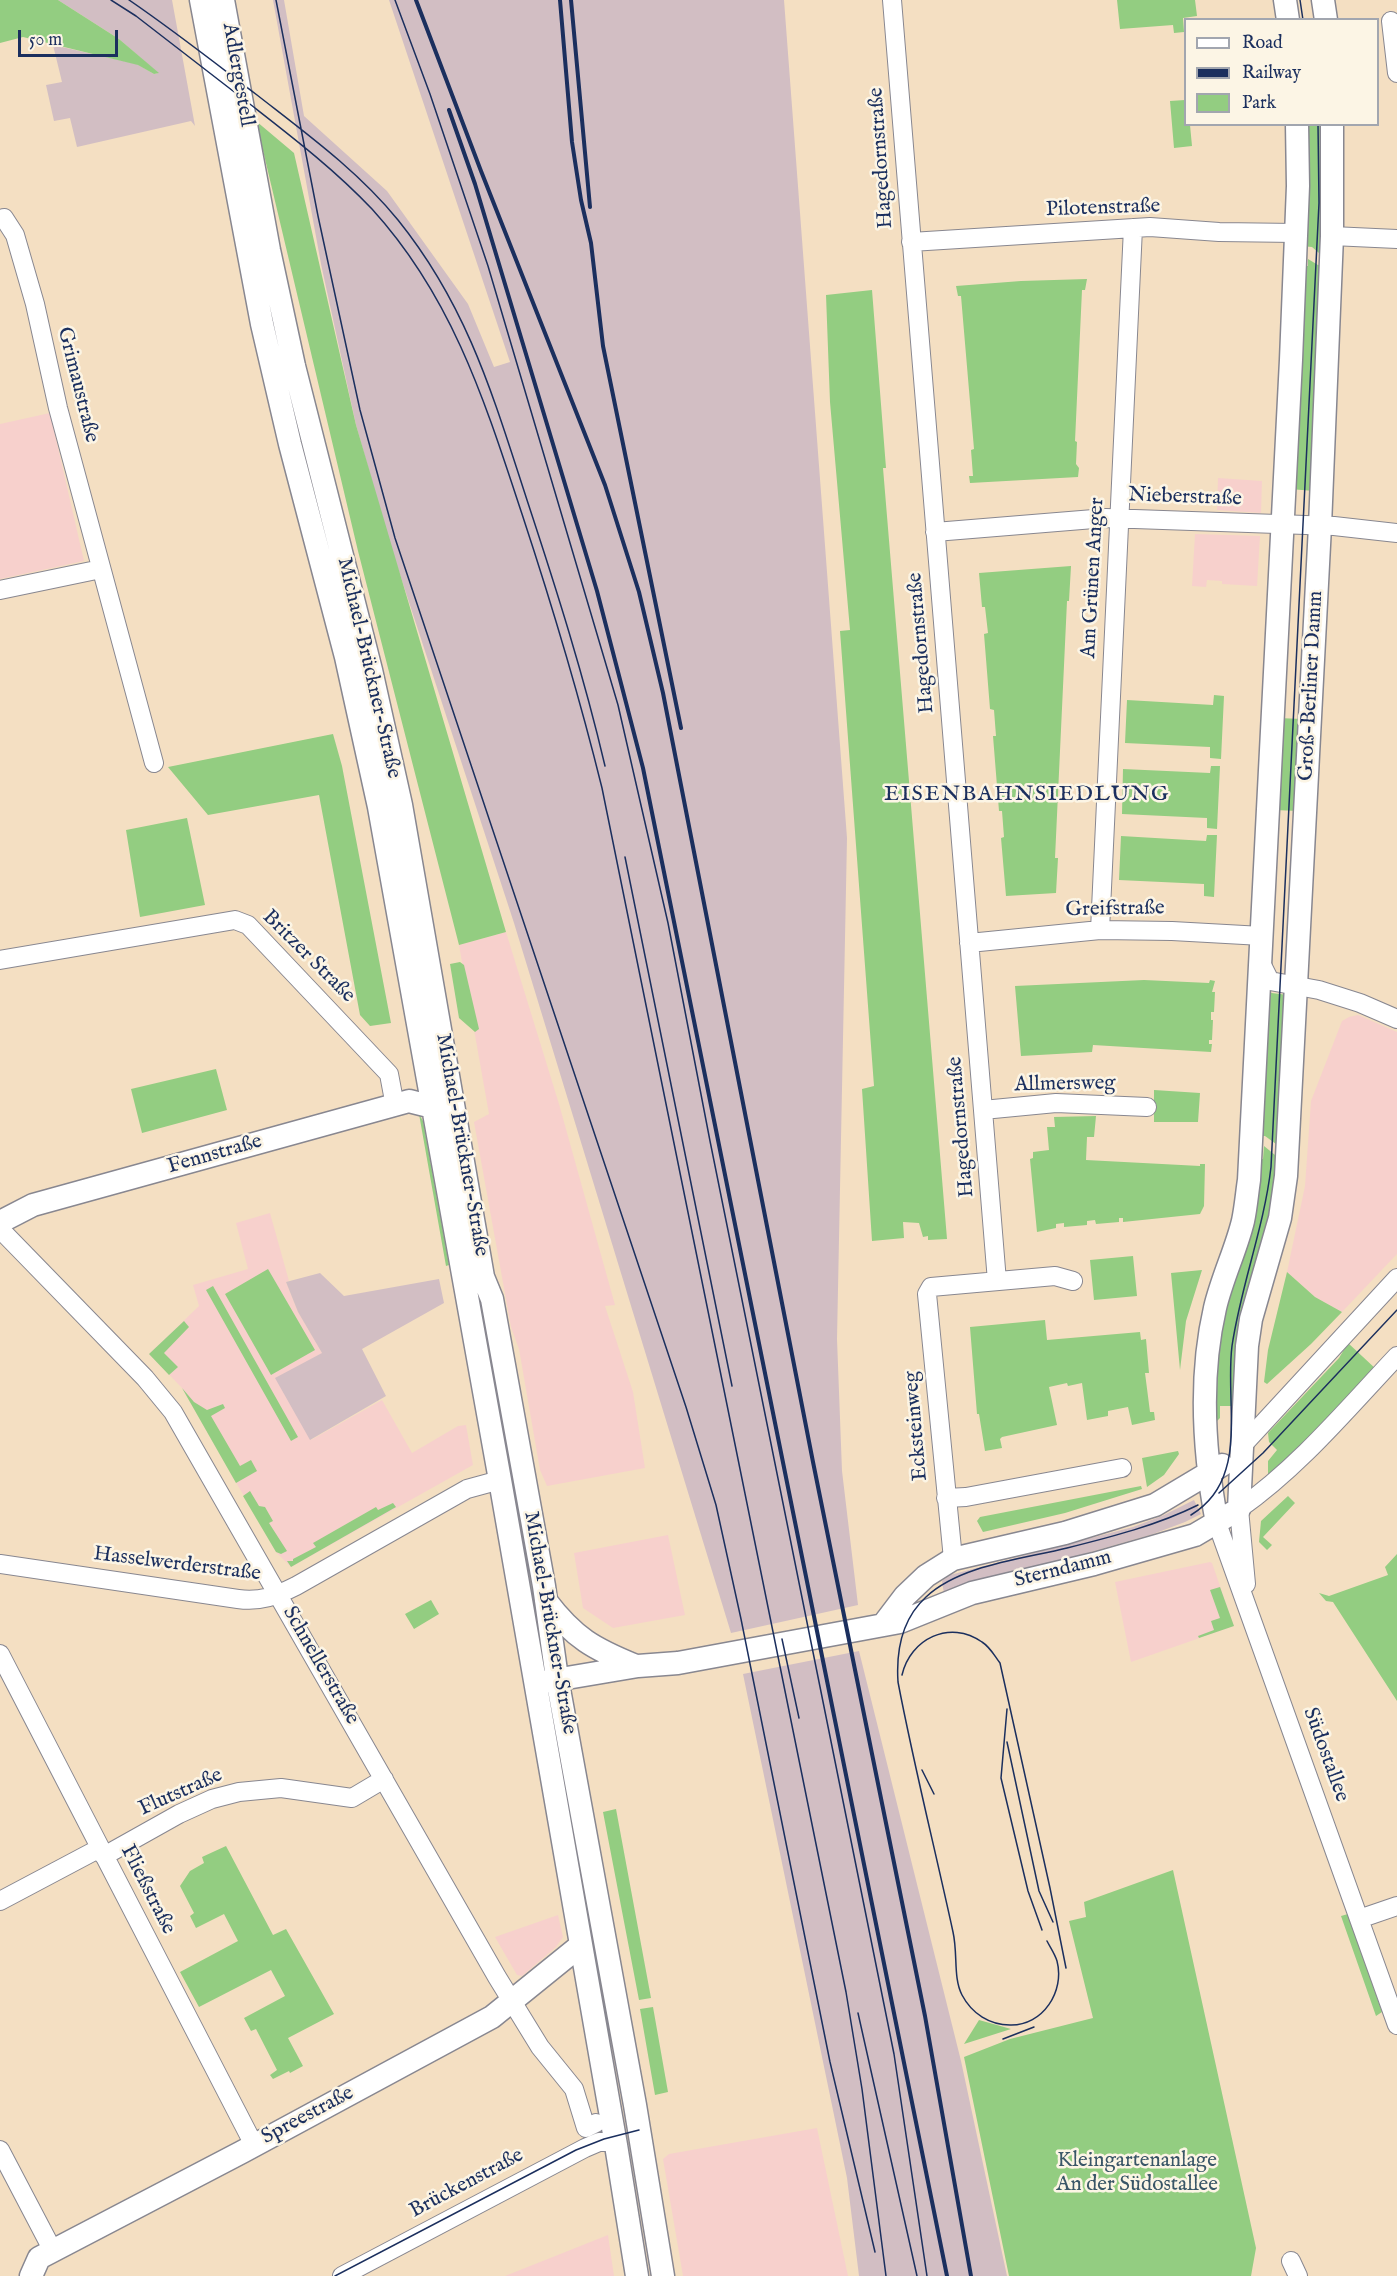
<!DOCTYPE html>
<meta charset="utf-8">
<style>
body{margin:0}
#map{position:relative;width:1397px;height:2276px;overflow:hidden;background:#f4dfc2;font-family:"IM FELL English",serif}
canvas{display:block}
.legend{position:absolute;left:1184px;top:18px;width:195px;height:108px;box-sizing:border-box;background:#fcf5e5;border:2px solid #a2a6af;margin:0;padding:8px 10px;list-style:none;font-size:18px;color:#1b2f5e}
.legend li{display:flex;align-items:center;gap:12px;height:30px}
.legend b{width:30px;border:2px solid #a2a6af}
.scale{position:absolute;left:18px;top:30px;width:100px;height:27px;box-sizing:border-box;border:3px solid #1b2f5e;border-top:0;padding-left:8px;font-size:18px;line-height:21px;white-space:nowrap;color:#1b2f5e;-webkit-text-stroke:4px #fcf5e5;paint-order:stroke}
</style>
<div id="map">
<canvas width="1397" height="2276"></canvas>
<ul class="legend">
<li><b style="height:8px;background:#fff"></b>Road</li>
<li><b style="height:8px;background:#1b2f5e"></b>Railway</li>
<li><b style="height:16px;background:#93cd81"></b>Park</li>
</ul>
<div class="scale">50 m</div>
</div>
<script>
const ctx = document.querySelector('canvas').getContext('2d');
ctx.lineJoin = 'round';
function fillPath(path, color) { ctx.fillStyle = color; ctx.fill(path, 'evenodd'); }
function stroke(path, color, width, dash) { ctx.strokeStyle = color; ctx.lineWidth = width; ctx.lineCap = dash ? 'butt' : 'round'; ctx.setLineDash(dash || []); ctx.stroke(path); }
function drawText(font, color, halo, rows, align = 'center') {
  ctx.font = font + ' "IM FELL English",serif'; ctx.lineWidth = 5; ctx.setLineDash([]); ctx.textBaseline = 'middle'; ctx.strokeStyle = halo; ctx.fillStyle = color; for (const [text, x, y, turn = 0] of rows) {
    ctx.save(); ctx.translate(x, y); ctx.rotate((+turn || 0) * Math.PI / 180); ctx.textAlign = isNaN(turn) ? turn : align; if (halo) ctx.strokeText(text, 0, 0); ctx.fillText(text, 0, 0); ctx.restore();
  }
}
fillPath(new Path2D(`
 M50,413L84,561L0,579V424Z
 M1218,478L1262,481L1261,513L1217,510Z
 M1195,534L1260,536L1257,586L1222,584V581L1207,580L1206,587L1192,586Z
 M506,932L559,1104L615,1305L605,1306L633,1392L645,1468L547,1486L540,1470L519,1349L511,1327L474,1122L489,1114L459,945Z
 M1358,1015L1397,1032V1254L1342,1312L1315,1297L1287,1272L1305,1186L1311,1101L1342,1021L1349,1017Z
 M270,1213L289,1281L286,1282L298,1312L322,1353L311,1440L382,1400L412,1453L458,1426L466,1425L473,1465L291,1567L276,1552L182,1388L149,1354L199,1306L193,1285L248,1269L236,1223Z
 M668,1535L685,1615L613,1628L583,1608L574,1553Z
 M1210,1562L1212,1563L1234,1626L1131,1662L1115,1582Z
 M558,1915L563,1937L556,1947L522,1976L517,1975L495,1937Z
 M817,2128L848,2276H683L663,2159L669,2154Z
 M608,2235L614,2276H505Z`), '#f7d0cc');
fillPath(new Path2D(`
 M58,0H172L195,126L191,121L77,147L70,118L54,121L46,85L62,82L53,45L137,64L154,74L158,73L119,39Z
 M273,0H284L304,116L387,191L468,304L494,367L510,362L389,0H784L847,838L837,1339L842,1471L858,1605L731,1633L514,923L389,541L356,425L321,264Z
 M320,1273L344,1296L439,1279L444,1303L362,1349L386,1396L310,1440L275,1378L322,1353L298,1312L286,1282Z
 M1194,1500L1201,1514L1185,1522L1153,1534L944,1594L942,1581L950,1575L1133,1527L1162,1516Z
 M859,1651L961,2061L1007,2276H859L847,2178L743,1674Z`), '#d2bec3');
fillPath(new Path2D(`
 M0,0H58L119,39L159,73L154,74L138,65L23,37L0,43Z
 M1117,0H1195L1197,16L1183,18L1184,32L1174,33L1173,25L1120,29Z
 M1185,100L1186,124L1190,125L1192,146L1174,148L1170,101Z
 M256,121L294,153L356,425L506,932L459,945L358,551Z
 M1303,125H1326L1325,248H1319V253L1312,247L1301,246Z
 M1308,259L1318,265H1325L1314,491L1290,489L1301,266H1308Z
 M1087,279L1085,290H1082L1075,441L1077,442L1076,464L1079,468L1078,477L970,483L969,476H973L971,450L974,449L961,296H958L956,286L1021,281Z
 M872,290L886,468H883L947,1239L928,1240V1236L923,1237L919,1223L903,1222L904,1238L872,1241L862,1089L874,1086L840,631L850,630L830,402L826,295Z
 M1071,566L1069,601H1067L1055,858H1058L1056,893L1006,896L1001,838L1004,837L1002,811H999L993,736H996L994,710L990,709L984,634L988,633L985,607H982L979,573Z
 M1214,695L1224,696L1221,759L1210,758V747L1125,743L1127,700L1213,705Z
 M1278,718L1302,719L1298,811L1275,810Z
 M333,734L342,766L391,1023L370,1026L360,1015L319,795L208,815L168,767Z
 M1211,766H1220L1217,829L1207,828V818L1122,814L1123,769L1210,773Z
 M187,818L205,905L140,917L126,830Z
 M1207,835H1217L1214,897L1204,896V884L1119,880L1121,836L1206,841Z
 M460,962L464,965L479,1029L475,1032L459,1018L450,964Z
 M1144,980L1209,983L1210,980L1215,981L1212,992H1215L1214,1012H1211V1020H1213L1212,1040H1209V1044H1212L1211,1052L1093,1045L1092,1052L1021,1056L1015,986Z
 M1266,990L1272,993L1288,995L1282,1133H1276V1144L1265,1136H1258Z
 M216,1069L227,1110L142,1133L131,1089Z
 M1154,1090L1200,1093L1198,1122H1154Z
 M419,1114L423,1121L449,1265L446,1266Z
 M1096,1116L1094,1137H1087L1086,1160L1200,1166V1164H1205L1204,1206L1200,1214L1123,1222V1218H1119V1222L1096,1224L1095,1220L1087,1221V1225L1064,1227V1223L1056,1224V1228L1037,1232L1030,1159L1033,1158V1152L1049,1150L1047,1127H1055L1054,1117Z
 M1264,1146L1275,1155H1281L1239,1404L1233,1409L1232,1406H1220V1418L1215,1423C1211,1333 1240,1246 1260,1159H1263Z
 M1133,1256L1137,1296L1094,1300L1090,1260Z
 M268,1269L315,1350L271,1375L225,1294Z
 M1202,1270L1186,1321L1180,1370L1171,1273Z
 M1287,1272L1315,1297L1342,1312L1311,1344L1267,1384L1264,1382L1268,1350Z
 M213,1286L298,1437L291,1441L206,1290Z
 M1045,1320L1047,1340L1140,1332L1141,1340L1146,1339L1149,1373H1145L1150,1412H1154L1155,1420L1132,1425L1128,1407L1108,1411V1416L1087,1420L1082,1383L1068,1386L1067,1383L1049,1387L1057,1425L1002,1437L1000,1439L1002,1448L985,1451L979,1414H977L970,1327Z
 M184,1321L189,1327L164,1353L178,1367L169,1375L149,1354Z
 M1348,1343L1377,1370L1268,1483V1461L1277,1450L1269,1442L1268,1433L1339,1358Z
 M182,1388L194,1402L207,1410L223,1404L225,1408L211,1416L240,1466L251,1460L257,1471L236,1483Z
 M1178,1451L1179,1454L1164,1475L1147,1487L1142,1458Z
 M1141,1486L1142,1489L1065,1513L983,1532L977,1521L980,1517Z
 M250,1491L259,1506L265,1507L273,1521L269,1523L287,1551L281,1554L276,1552L243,1496Z
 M1288,1496L1295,1503L1263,1537L1272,1545L1267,1550L1259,1542L1261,1521Z
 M393,1503L396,1507L291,1567L287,1561H293V1559L316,1547L313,1543L376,1507L378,1510Z
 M1397,1554V1701L1333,1602L1326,1601L1319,1593L1329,1596L1388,1575L1385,1567Z
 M1220,1587L1234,1626L1199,1638L1198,1636L1214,1630L1211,1621L1220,1618L1210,1590Z
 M431,1600L439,1614L414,1629L405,1614Z
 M616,1809L651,1998L639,2000L603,1812Z
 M226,1846L273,1935L286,1929L334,2014L288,2038L303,2066L290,2073L289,2071L273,2079L270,2075L277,2070L256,2029L251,2031L244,2018L285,1996L271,1970L199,2007L180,1972L238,1941L224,1914L196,1928L190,1916L194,1913L180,1886L190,1871L204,1863L202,1857Z
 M1173,1870L1256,2248L1251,2276H1009L964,2057L1010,2039L1093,2018L1069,1921L1086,1917L1084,1902Z
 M1348,1914L1382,2012L1376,2016L1341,1916Z
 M653,2007L668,2092L655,2095L640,2009Z
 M979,2020L1011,2029L964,2044Z`), '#93cd81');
const minor = new Path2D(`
 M892,0L997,1281
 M1391,21L1397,73
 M0,219L4,218L15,235L35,304L58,408L154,763
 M1332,236L1397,239
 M911,242L1150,227L1219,232L1296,233
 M935,532L1106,518L1334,526L1397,533
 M0,590L101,569
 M1100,930L1133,228
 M969,943L1100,930L1172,931L1262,936
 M0,960L235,920L248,925L389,1074L395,1106
 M1261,963L1270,981L1319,990L1360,1003L1397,1019
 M983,1110L1056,1103L1147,1107
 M0,1229L145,1378L173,1412L497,1977L540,2047L574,2089L586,2128L596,2123
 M1242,1446L1397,1278
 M946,1498L966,1497L1122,1468
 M1217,1523L1397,2025
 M953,1559L927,1294L931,1287L1055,1276L1073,1281
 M0,1564L238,1599C261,1602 276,1596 296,1586L467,1489L500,1480
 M1246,1584L1239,1509C1299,1467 1347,1409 1397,1356
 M0,1654L254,2145
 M104,1856L179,1814L212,1799L239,1792L281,1788L352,1798L384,1779
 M0,1901L100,1848
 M1359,1919L1397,1906
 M0,2150L53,2251
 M1291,2261L1298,2276
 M342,2276L585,2148L599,2142H616`);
const major = new Path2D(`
 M201,0L262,324L290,444L346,657L379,807L500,1480L616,2145L637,2276
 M223,0L269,250L294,366L371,670L401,805L483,1277L492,1299L544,1586L557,1678L635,2105L663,2276
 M1285,0L1288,20
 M1323,0L1326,20
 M0,1222L33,1205L409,1101L433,1107
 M1217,1523C1204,1454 1199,1377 1215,1308C1222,1278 1236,1250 1243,1221C1246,1207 1247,1193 1249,1180L1291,360L1298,186L1297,124
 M546,1601C574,1638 594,1649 636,1666
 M883,1625L905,1596L926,1576L953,1559L1065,1533L1155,1505L1222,1465
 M543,1682L638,1666L678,1663L900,1622L972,1593L1094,1564L1195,1535L1239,1509L1247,1346L1251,1319L1280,1218L1286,1176L1320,526L1332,236V124
 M31,2276L39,2258L242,2152L492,2017L581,1945`);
stroke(minor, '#888790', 20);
stroke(major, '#888790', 25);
stroke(minor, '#fff', 18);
stroke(major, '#fff', 22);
stroke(new Path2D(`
 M111,0L136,16C176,47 215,77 255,108C296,140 336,171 372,209C453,298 485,402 522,514C552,605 579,695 602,788L846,1992L862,2089L886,2276
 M129,0C173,30 215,63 257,95C307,134 358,171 398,220C468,307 493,396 527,500C556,588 584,676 605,766
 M276,0L318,216L360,410L395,538L686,1407L716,1505L741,1619L830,2062L875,2252
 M395,0L430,94L488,266L618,705L668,923L710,1141L894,2054L927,2276
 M1300,0L1303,20
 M625,857L732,1386
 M1219,1493L1263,1453L1397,1310
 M1191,1515C1209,1504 1220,1490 1226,1469C1237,1434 1227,1384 1232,1346C1241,1285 1264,1228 1271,1167L1319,203L1318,124
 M782,1639L799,1718
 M902,1675C910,1639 950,1619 982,1642C990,1647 994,1655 1000,1663L1050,1888L1066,1968
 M1007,1709L1001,1778L1028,1891L1042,1930
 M1007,1742L1039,1891L1053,1922
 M922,1770L934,1794
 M1047,1941C1050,1947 1055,1954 1057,1961C1065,1991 1043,2026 1010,2025C990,2025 972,2014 962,1995C953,1978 958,1954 953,1932C935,1849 914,1766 898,1682C896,1651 902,1619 926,1597C960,1565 1023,1559 1067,1548C1111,1537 1158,1525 1198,1505
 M858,2013L917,2276
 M1003,2039L1034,2027
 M335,2276L576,2150L604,2139L639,2130`), '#1b2f5e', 1.5);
stroke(new Path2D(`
 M416,0L481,171L605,485L639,592L663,693L813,1462L925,2016L971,2276
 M560,0L572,142L581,200L591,243L603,346L681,728
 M571,0L590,207
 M449,110L475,184L597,591L643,768L947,2276`), '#1b2f5e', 4);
drawText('21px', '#1b2f5e', '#fcf5e5', [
 ["Adlergestell",237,75,80],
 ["Hagedornstraße",882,158,-94],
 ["Pilotenstraße",1103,209,-2],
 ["Grimaustraße",77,385,76],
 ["Nieberstraße",1185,498,2],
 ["Am Grünen Anger",1094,578,-87],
 ["Hagedornstraße",922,643,-95],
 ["Michael-Brückner-Straße",368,668,77],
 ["Groß-Berliner Damm",1312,686,-87],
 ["Greifstraße",1115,910,-1],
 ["Britzer Straße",308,957,45],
 ["Allmersweg",1065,1085,-1],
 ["Hagedornstraße",962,1127,-95],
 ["Michael-Brückner-Straße",461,1145,80],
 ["Fennstraße",215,1155,-16],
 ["Ecksteinweg",917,1426,-95],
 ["Hasselwerderstraße",177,1565,7],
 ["Sterndamm",1063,1570,-14],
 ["Michael-Brückner-Straße",549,1623,80],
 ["Schnellerstraße",320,1666,60],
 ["Südostallee",1325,1755,70],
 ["Flutstraße",181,1793,-24],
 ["Fließstraße",147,1890,63],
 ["Spreestraße",308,2116,-28],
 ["Brückenstraße",467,2184,-28]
]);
drawText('21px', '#395667', '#fcf5e5', [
 ["Kleingartenanlage",1137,2162],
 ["An der Südostallee",1137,2186]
]);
ctx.letterSpacing = '1.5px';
drawText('22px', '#1b2f5e', '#fcf5e5', [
 ["EISENBAHNSIEDLUNG",1027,795]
]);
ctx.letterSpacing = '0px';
</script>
